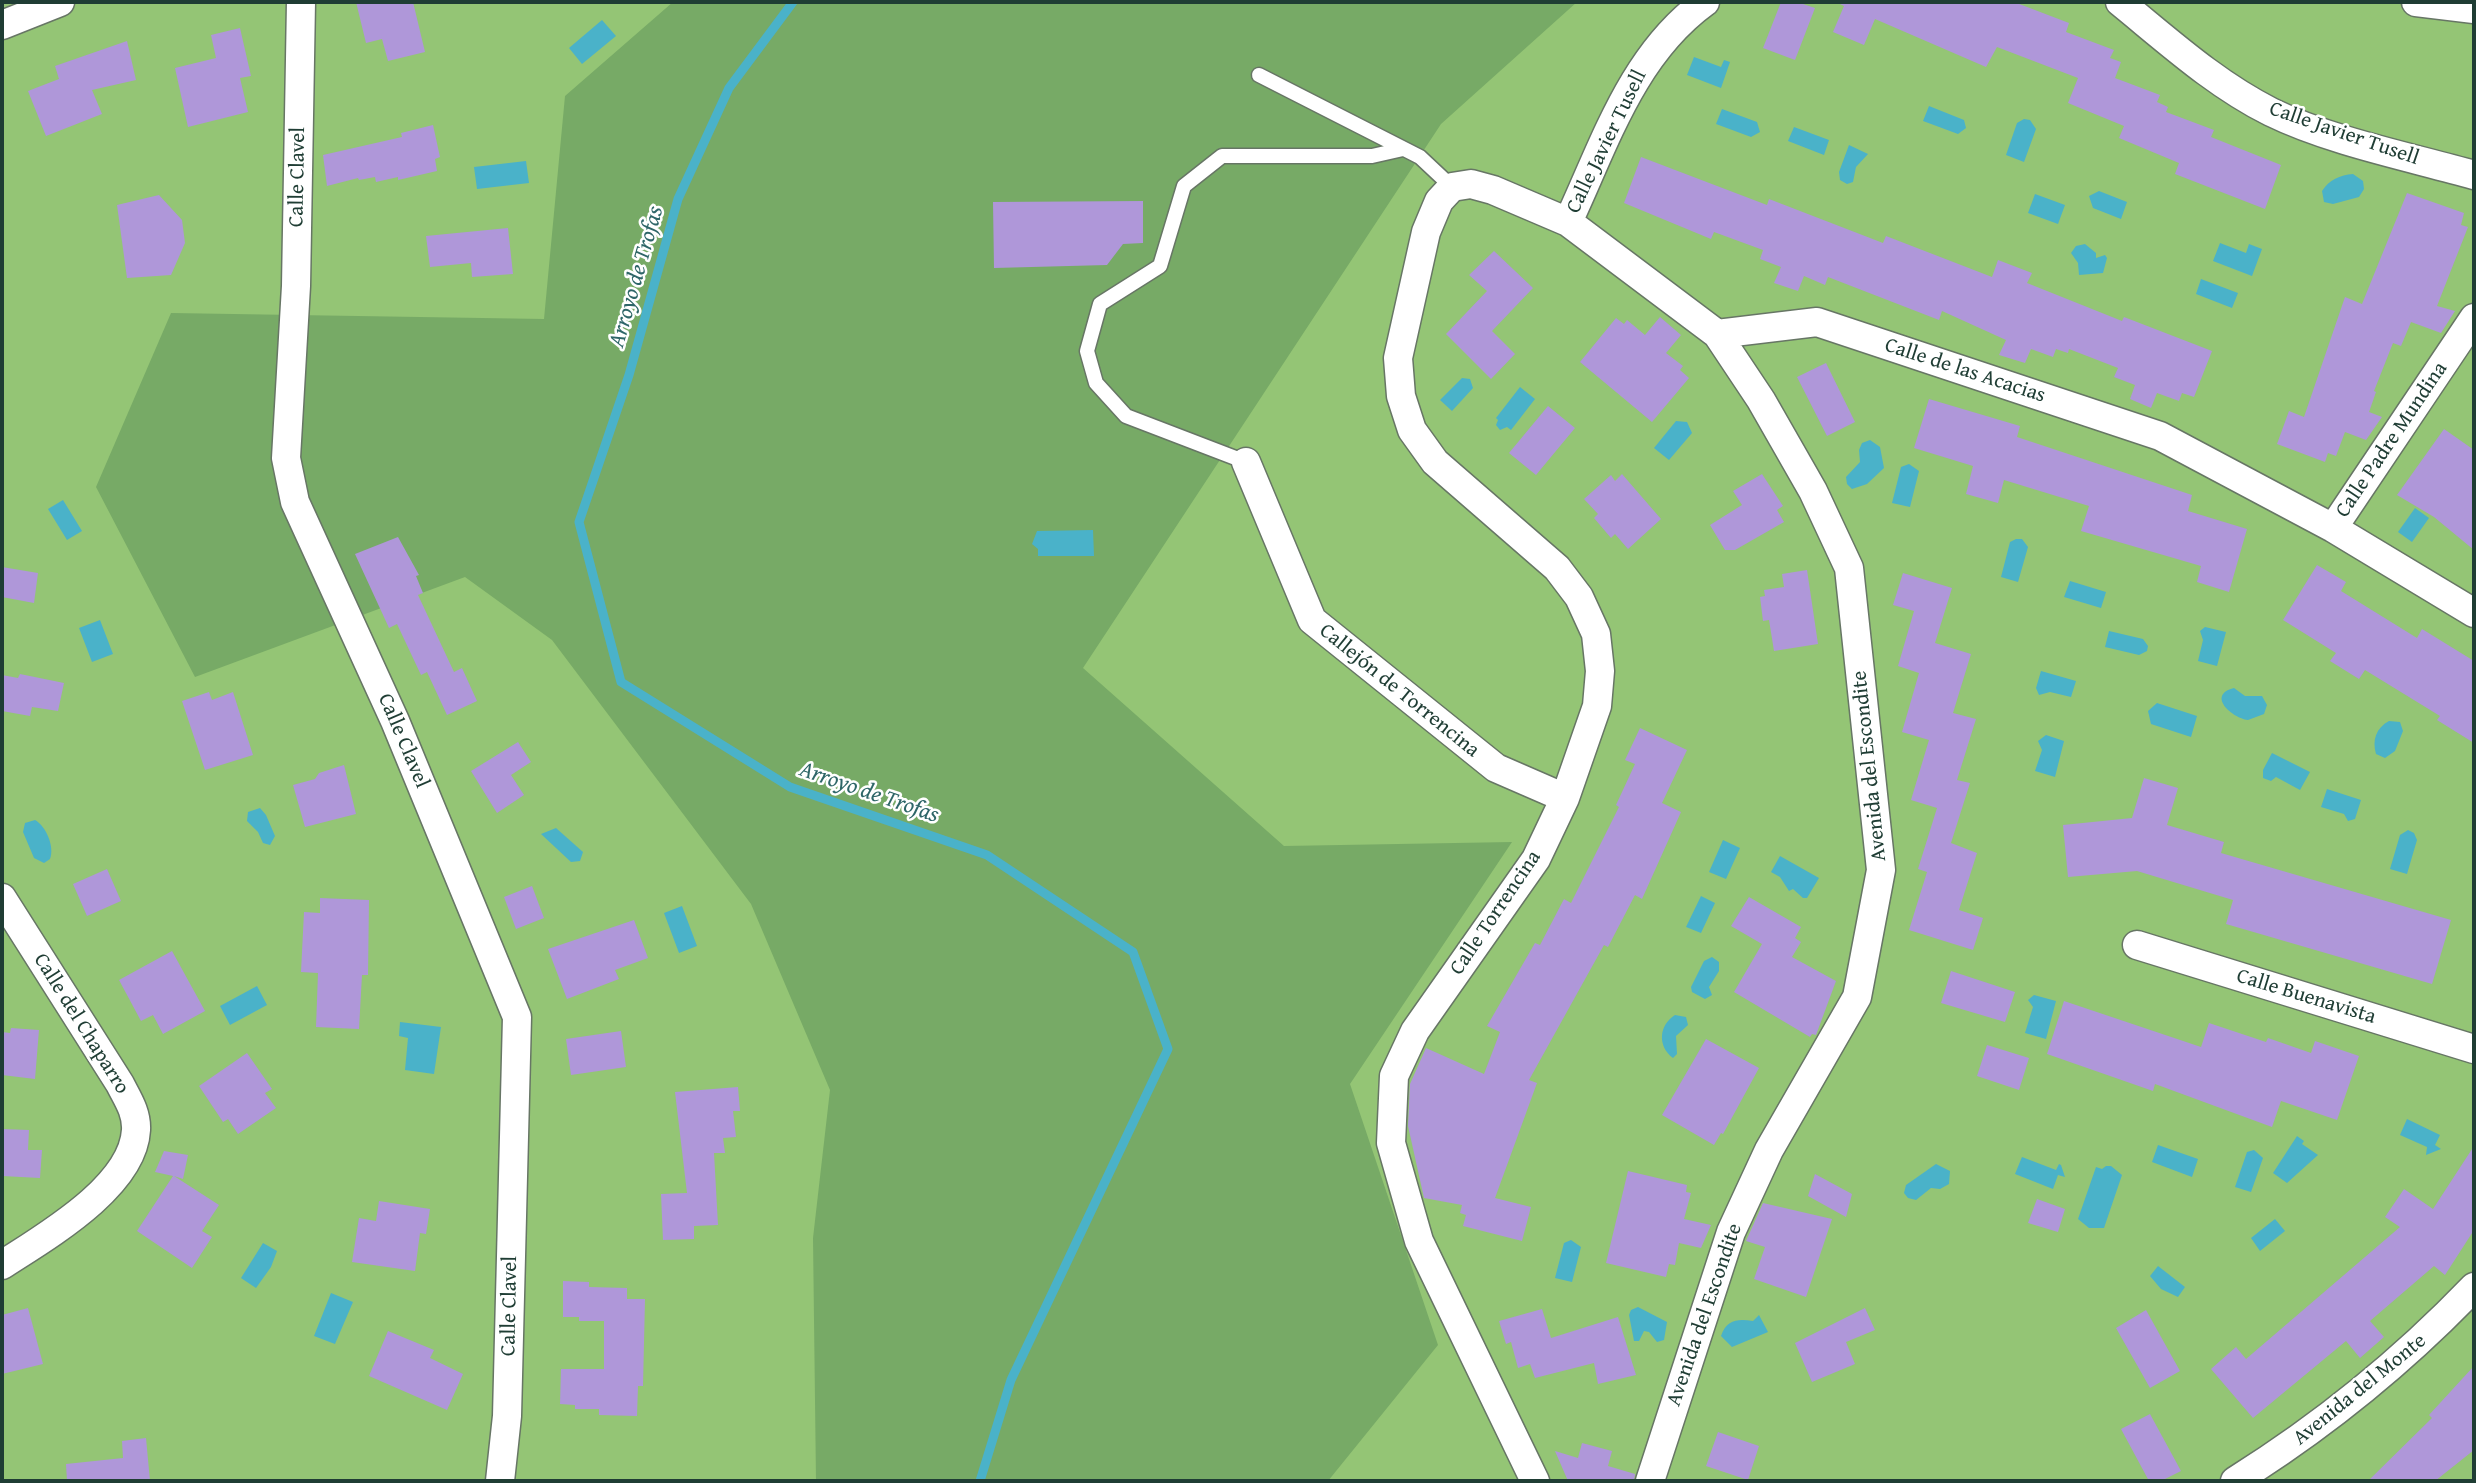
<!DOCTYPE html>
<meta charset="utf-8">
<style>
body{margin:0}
#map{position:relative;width:2476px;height:1483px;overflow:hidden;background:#ede1c0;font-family:"Gentium Book Plus",serif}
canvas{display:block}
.frame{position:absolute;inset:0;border:4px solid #1f3d34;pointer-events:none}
</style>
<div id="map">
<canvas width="2476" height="1483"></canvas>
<div class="frame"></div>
</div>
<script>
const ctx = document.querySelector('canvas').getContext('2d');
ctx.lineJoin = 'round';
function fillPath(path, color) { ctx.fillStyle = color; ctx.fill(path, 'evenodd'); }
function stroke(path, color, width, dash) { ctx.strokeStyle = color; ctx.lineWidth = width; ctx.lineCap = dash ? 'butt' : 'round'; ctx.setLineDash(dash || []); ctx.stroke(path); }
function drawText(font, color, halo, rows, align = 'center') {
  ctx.font = font + ' "Gentium Book Plus",serif'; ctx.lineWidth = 5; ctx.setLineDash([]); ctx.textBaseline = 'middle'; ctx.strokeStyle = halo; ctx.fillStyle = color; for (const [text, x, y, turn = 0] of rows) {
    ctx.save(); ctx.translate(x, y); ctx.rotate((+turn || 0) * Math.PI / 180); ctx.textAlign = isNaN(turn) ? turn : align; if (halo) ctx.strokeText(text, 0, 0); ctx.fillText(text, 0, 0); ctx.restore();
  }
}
fillPath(new Path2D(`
 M2,2H2474V1481H2Z`), '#94c575');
fillPath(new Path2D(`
 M673,2H1577L1441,124L1083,668L1284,846L1512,842L1350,1084L1438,1345L1328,1481H816L813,1238L830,1090L751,904L552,640L465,577L195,677L96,487L171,313L544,319L565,96Z`), '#7a6');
fillPath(new Path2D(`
 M602,20L616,36L582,64L569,48Z
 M1694,57L1721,67L1724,60L1730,62L1721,88L1687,75Z
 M1929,106L1964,120L1966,128L1958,134L1923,121Z
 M1722,109L1757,122L1760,132L1751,137L1716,124Z
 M2024,119L2030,120L2036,129L2024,162L2006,155L2017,123Z
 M1794,127L1829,140L1824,155L1788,141Z
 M1849,145L1868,154L1856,167L1853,182L1847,184L1840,180L1839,172Z
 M526,161L529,183L477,189L474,167Z
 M2353,174L2363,181L2364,189L2359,197L2333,204L2324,202L2322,191C2329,180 2340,175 2353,174Z
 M2099,191L2127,202L2121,219L2093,208L2089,196Z
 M2035,194L2065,205L2058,224L2028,213Z
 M2220,243L2246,253L2249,244L2262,249L2252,276L2213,261Z
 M2085,244L2096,253V258L2105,255L2107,258L2103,273L2079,275L2078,263L2071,253L2076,246Z
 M2201,279L2238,293L2232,308L2196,294Z
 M1462,378L1470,379L1473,388L1452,411L1440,400Z
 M1520,387L1535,399L1511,430L1507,427L1500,430L1496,425L1498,420L1496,418Z
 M1676,421L1687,422L1692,433L1669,460L1654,448Z
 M1870,440L1880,447L1884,468L1867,484L1852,489L1847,484L1846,477L1860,462L1859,450L1862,443Z
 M1909,464L1919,471L1910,507L1892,503L1901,467Z
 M63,500L82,531L67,540L48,509Z
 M2415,508L2429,518L2412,542L2398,532Z
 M1093,530L1094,556H1038V549L1032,544L1037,531Z
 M2016,539H2022L2028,547L2018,582L2001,577L2010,542Z
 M2070,581L2106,592L2101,608L2064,597Z
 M100,620L113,654L92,662L79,628Z
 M2205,627L2226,632L2217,666L2198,661L2203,640L2200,631Z
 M2109,631L2143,639L2148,646L2147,651L2139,655L2105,647Z
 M2041,671L2076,681L2071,697L2050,692L2039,695L2036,688Z
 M2234,688L2245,696H2262L2267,705L2264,714L2248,720C2232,718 2206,695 2234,688Z
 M2157,703L2197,716L2191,737L2151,724L2148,711Z
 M2389,721L2400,722L2403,731L2395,751L2385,758L2376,754C2372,740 2376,728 2389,721Z
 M2046,735L2064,741L2055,777L2035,771L2042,750L2038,741Z
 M2272,753L2310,772L2300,790L2276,777L2271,781L2263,778V770Z
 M2327,789L2361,800L2355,819L2348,821L2344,814L2321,807Z
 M260,808L266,815L275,836L270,845L263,843L258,832L247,821L248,812Z
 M35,820C46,826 55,847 50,859L44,863L34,858L23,832L25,823Z
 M556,828L583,852L580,861L571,862L541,834Z
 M2408,830L2414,833L2417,840L2407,874L2390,869L2400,835Z
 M1723,840L1740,848L1726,879L1709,872Z
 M1780,856L1819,878L1807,898H1803L1793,889L1789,891L1780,877L1771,872Z
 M1701,896L1715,903L1701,933L1686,927Z
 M682,906L697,946L679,953L664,913Z
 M1712,957L1719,962V971L1709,987L1712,995L1705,999L1692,992L1691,987L1704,961Z
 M257,986L267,1005L230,1025L220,1006Z
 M2034,995L2056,1001L2046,1039L2025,1033L2033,1007L2028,1000Z
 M1675,1015L1686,1017L1688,1025L1676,1036L1677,1054L1673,1058C1657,1046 1659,1025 1675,1015Z
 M400,1022L441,1027L434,1074L405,1070L408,1038L399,1036Z
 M2407,1119L2440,1135L2435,1145L2441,1149L2426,1155L2427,1147L2400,1135Z
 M2297,1136L2304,1141L2302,1144L2318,1155L2287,1183L2273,1173Z
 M2158,1145L2198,1159L2192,1177L2152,1162Z
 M2254,1150L2263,1158L2251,1192L2235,1187L2247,1152Z
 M2022,1157L2056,1170L2059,1164L2061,1165L2065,1177L2058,1175L2053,1189L2015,1174Z
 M1936,1164L1950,1171L1949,1184L1940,1189L1931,1188L1916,1200L1908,1198L1904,1193L1906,1185Z
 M2106,1166H2111L2122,1175L2104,1228H2089L2078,1219L2096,1167L2102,1169Z
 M2275,1219L2285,1231L2260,1251L2251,1238Z
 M1571,1240L1581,1247L1572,1282L1555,1278L1564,1243Z
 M263,1243L277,1251L271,1267L256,1288L241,1278Z
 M2158,1266L2185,1287L2178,1297L2161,1289L2150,1276Z
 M331,1293L353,1302L335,1344L314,1336Z
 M1638,1307L1667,1322L1664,1340L1657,1342L1649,1332L1644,1331L1639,1341H1634L1629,1315L1631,1310Z
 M1759,1315L1768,1332L1732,1347L1721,1336C1727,1319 1738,1319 1753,1321Z`), '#4ab2c9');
stroke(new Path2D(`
 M793,2L729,88L678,199L629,375L579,522L621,682L790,787L987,855L1133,952L1168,1049L1011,1380L980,1481`), '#4ab2c9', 9);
fillPath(new Path2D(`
 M356,2H413L425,52L388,61L382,39L366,43Z
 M1781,2H1797L1815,8L1795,60L1763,48Z
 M1836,2H2014L2069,23L2066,32L2114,50L2110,58L2121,62L2115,78L2160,95L2157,102L2168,107L2166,112L2214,130L2211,137L2281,165L2265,209L2175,174L2179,163L2119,138L2124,126L2068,103L2078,78L1997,47L1986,67L1875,19L1864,45L1833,32L1844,6Z
 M240,28L251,76L240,78L248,112L188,127L175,68L216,58L211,35Z
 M127,41L136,80L92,90L102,114L46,136L28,91L59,79L55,66Z
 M433,125L440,157L435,159L437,171L398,180V177L376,182L375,177L359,180L358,178L327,186L323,155L402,137L401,133Z
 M1641,157L1767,205L1769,199L1883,243L1886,236L1992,277L1998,260L2032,273L2027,283L2122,321L2124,317L2212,351L2194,397L2182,393L2179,401L2157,393L2151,408L2130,399L2135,385L2114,377L2118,368L2069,349L2068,353L2056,349L2053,357L2031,349L2025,363L1999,355L2006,340L1942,311L1939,320L1828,277L1825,285L1804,276L1798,291L1774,283L1781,267L1760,259L1763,250L1714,232L1711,239L1624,203Z
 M2407,193L2464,213L2461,225L2468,227L2437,306L2455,311L2441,333L2411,322L2401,346L2393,343L2374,391L2376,392L2369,412L2382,417L2366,440L2345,432L2336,456L2328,453L2325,462L2277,444L2289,411L2304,417L2345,297L2362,304Z
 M159,195L182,220L185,243L171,275L127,278L117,205Z
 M1143,201V243L1123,244L1107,265L994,268L993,202Z
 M508,228L513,274L472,277L471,263L430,267L426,236Z
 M1494,251L1533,288L1492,331L1515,354L1491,379L1446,334L1487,291L1469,275Z
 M1660,317L1681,335L1666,353L1683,366L1680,370L1689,378L1652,422L1580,362L1616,318L1624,324L1627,320L1645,335Z
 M1826,363L1855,422L1827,436L1797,377Z
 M1929,399L2020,426L2017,437L2192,495L2188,511L2247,529L2229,592L2197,582L2201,566L2081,531L2089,506L2004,480L1998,503L1966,494L1973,466L1914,448Z
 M1548,406L1575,428L1536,475L1509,453Z
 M2444,429L2474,450V550L2434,517L2397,495Z
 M1622,474L1661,519L1628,549L1615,534L1611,538L1594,518L1598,514L1584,499L1611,475L1615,481Z
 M1762,474L1783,506L1777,510L1784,522L1735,550H1725L1710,525L1742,505L1733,491Z
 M398,537L419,575L416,576L423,593L418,595L454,672L462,668L477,701L447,715L427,672L421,675L397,624L389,628L355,554Z
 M2317,565L2346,582L2341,591L2417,638L2422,629L2474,661V743L2437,720L2440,716L2365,670L2359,679L2330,661L2336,653L2283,620Z
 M2,567L38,573L34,603L2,597Z
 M1807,570L1818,644L1774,651L1769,620L1763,621L1760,597L1765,596L1764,590L1784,587L1782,574Z
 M1903,573L1952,588L1935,643L1971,654L1953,713L1976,719L1957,780L1970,783L1951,843L1977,853L1959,910L1983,918L1973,950L1909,930L1927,872L1918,869L1937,808L1911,800L1929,740L1902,732L1919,673L1898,666L1914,611L1893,605Z
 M20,674L64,683L58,711L32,707L30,716L2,711V675L18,678Z
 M209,692L212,700L233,692L253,755L205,770L182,701Z
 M1640,728L1687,750L1662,803L1681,812L1642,899L1635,895L1608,947L1604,945L1529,1080L1537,1083L1495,1198L1531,1207L1522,1241L1463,1226L1466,1215L1460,1213L1462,1205L1424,1198L1408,1126L1410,1084L1426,1048L1484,1074L1500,1032L1487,1026L1535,943L1540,945L1564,899L1571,903L1619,807L1616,805L1635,764L1625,760Z
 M518,742L531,762L511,775L524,795L497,813L471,771Z
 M344,765L356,814L305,827L293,785L315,779L319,773Z
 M2144,778L2178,788L2167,825L2224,842L2221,853L2451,920L2432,984L2226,924L2233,900L2137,871L2068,877L2063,825L2132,818Z
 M107,869L121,901L87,916L73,884Z
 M532,886L544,918L516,929L504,897Z
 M1749,897L1801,927L1795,938L1801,942L1792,957L1836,981L1816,1035L1812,1034L1810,1037L1734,992L1762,944L1731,926Z
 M320,898L369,900L368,975H362L359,1029L316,1027L318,973L301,972L304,912L320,913Z
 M634,920L648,958L615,970L619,979L567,999L548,949Z
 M172,951L205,1011L163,1034L153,1015L141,1021L119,980Z
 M1951,971L2015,992L2005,1022L1941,1003Z
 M2064,1001L2201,1047L2209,1023L2266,1042L2268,1038L2311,1053L2315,1041L2359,1056L2337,1120L2281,1101L2272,1127L2155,1084L2153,1091L2047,1054Z
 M11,1028L39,1030L35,1079L2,1075V1032L10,1033Z
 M621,1031L626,1067L571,1075L566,1039Z
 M1706,1039L1759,1068L1723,1134L1721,1133L1714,1145L1662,1115Z
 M1987,1045L2029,1058L2019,1090L1977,1076Z
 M247,1053L272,1089L265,1093L276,1108L238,1134L228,1119L223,1122L199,1086Z
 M738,1087L740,1111H733L736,1137L723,1138L725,1153H714L718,1225L694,1226V1239L663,1240L661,1194L687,1193L675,1092Z
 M2,1129L29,1130L28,1150H42L40,1178L2,1176Z
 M2474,1146V1230L2445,1275L2434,1266L2370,1321L2384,1337L2360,1358L2346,1341L2253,1418L2211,1369L2236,1347L2246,1359L2400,1227L2385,1217L2404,1189L2433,1209Z
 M164,1151L188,1155L183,1179L174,1176L219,1205L202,1231L212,1237L192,1268L137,1231L173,1176L155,1172Z
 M1628,1171L1687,1185L1686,1192L1691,1193L1684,1219L1711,1225L1701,1248L1679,1243L1675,1265L1669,1264L1666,1277L1606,1263Z
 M1815,1174L1852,1194L1846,1217L1808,1196Z
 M2037,1199L2065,1209L2058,1232L2028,1223Z
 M379,1201L430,1209L426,1234L420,1233L415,1271L352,1262L359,1218L376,1221Z
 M1763,1203L1832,1219L1806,1297L1754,1279L1765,1247L1746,1241Z
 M563,1281L589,1282V1287L627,1288V1299H645L643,1386H638L637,1416L599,1415V1409H575V1405L560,1404L561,1369H604V1321H579V1317H563Z
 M28,1308L43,1364L2,1374V1315Z
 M1865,1308L1875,1330L1846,1342L1855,1364L1812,1382L1795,1343Z
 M1542,1309L1551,1338L1618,1317L1636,1375L1598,1384L1594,1363L1535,1378L1530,1364L1518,1368L1511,1342L1506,1344L1499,1321Z
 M2146,1310L2180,1371L2150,1388L2116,1328Z
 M388,1331L434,1350L430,1358L463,1374L447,1410L369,1376Z
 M2474,1366V1450L2435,1481H2368L2432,1418L2429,1415Z
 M2150,1414L2181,1471L2161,1481H2149L2121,1429Z
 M1718,1432L1759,1446L1748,1480L1706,1466Z
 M146,1438L150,1481H67L66,1464L123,1458L122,1441Z
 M1582,1443L1612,1451L1608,1466L1635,1474L1634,1481H1568L1555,1451L1578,1458Z`), '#af97d9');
const service = new Path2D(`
 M1259,75L1420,157L1452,187
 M1246,462L1126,416L1096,383L1087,351L1100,304L1160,266L1184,186L1222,156H1372L1403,149`);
const minor = new Path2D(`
 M301,2L296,286L286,458L295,502L395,721L517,1017L507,1416L500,1481
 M2120,2C2168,41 2215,84 2271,112C2330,141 2410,157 2474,175
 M2416,2L2474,9
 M2,25L60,2
 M1568,222C1605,143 1632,55 1705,2
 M1246,462L1312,620L1496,768L1565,798
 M2333,528L2474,318
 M2,898L120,1084C127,1098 137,1112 136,1130C133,1187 45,1237 2,1265
 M2137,945L2474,1049
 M1535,1481L1419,1241L1391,1143L1394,1076L1415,1031L1536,859L1565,798L1597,706L1600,671L1596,634L1579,597L1557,568L1435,462L1412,430L1401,396L1398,358L1426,232L1439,201L1452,187L1471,184L1493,190L1568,222L1717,334L1817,322L2160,436L2333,528L2474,613
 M1650,1481L1731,1232L1769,1150L1857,997L1881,870L1849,568L1813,491L1761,400L1717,334
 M2235,1481C2323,1426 2402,1362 2474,1287`);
stroke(service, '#677665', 17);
stroke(minor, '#677665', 31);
stroke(service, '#fff', 14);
stroke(minor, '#fff', 28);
drawText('21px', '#1f3d34', '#fff', [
 ["Calle Javier Tusell",2344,134,19],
 ["Calle Javier Tusell",1607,142,-64],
 ["Calle Clavel",298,177,-89],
 ["Calle de las Acacias",1965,371,18],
 ["Calle Padre Mundina",2392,440,-56],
 ["Callejón de Torrencina",1399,691,39],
 ["Calle Clavel",403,741,67],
 ["Avenida del Escondite",1870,766,-96],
 ["Calle Torrencina",1496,913,-56],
 ["Calle Buenavista",2306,997,17],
 ["Calle del Chaparro",81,1024,58],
 ["Calle Clavel",510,1306,-89],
 ["Avenida del Escondite",1705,1315,-71],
 ["Avenida del Monte",2360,1390,-39]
]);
drawText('italic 23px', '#2e6668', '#fff', [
 ["Arroyo de Trofas",637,277,-74],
 ["Arroyo de Trofas",869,793,19]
]);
</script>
